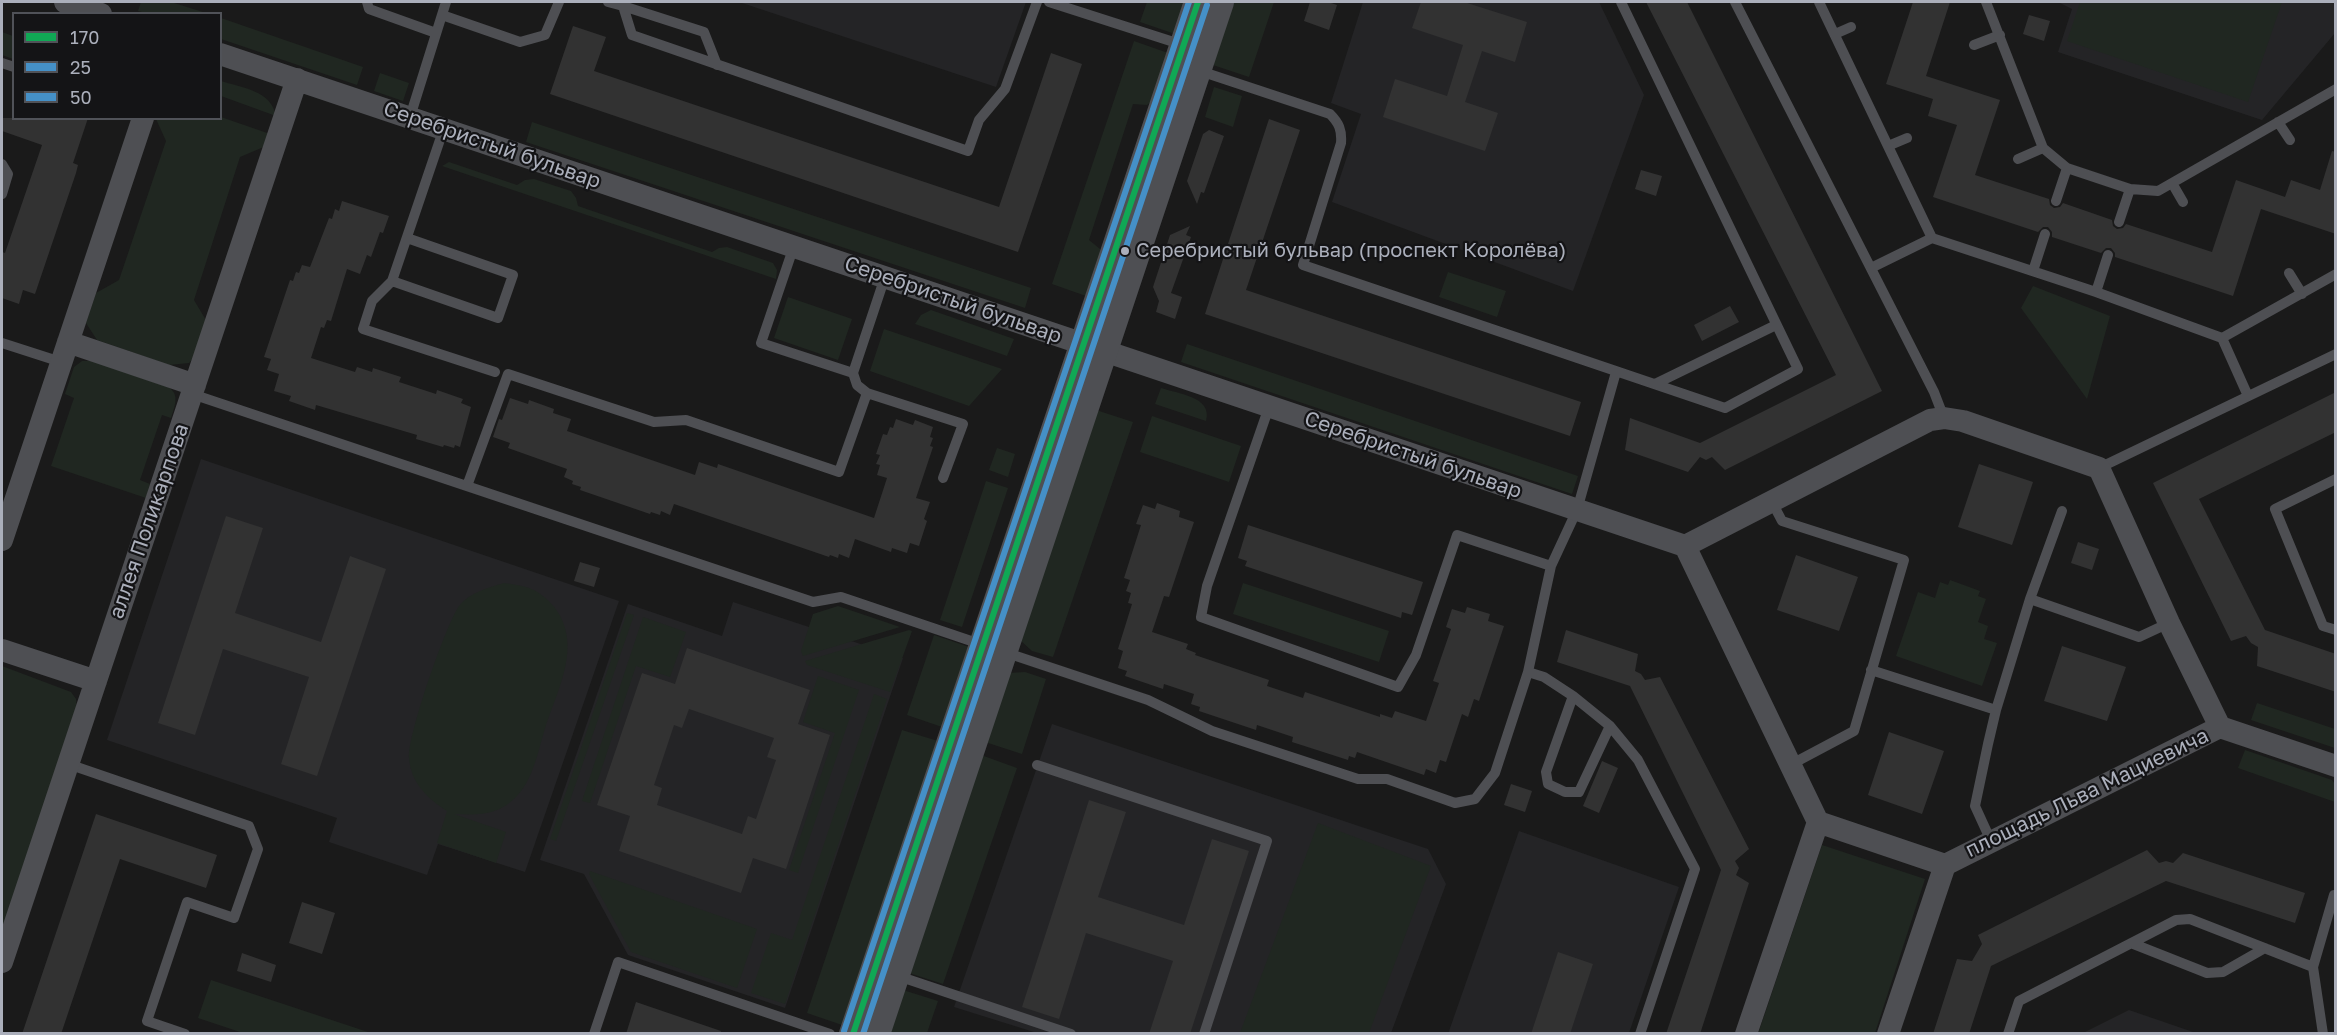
<!DOCTYPE html>
<meta charset="utf-8">
<style>
body{margin:0}
#map{position:relative;width:2337px;height:1035px;overflow:hidden;background:#1a1a1a;font-family:"Golos Text",sans-serif}
canvas{display:block}
.frame{position:absolute;inset:0;border:3px solid #abafbb;pointer-events:none}
.legend{position:absolute;left:12px;top:12px;width:210px;height:108px;box-sizing:border-box;background:#141416;border:2px solid #505258;margin:0;padding:8px 10px;list-style:none;font-size:18px;color:#abafbb}
.legend li{display:flex;align-items:center;gap:12px;height:30px}
.legend b{width:30px;border:2px solid #505258}
</style>
<div id="map">
<canvas width="2337" height="1035"></canvas>
<div class="frame"></div>
<ul class="legend">
<li><b style="height:8px;background:#10a855"></b>170</li>
<li><b style="height:8px;background:#4590c7"></b>25</li>
<li><b style="height:8px;background:#4590c7"></b>50</li>
</ul>
</div>
<script>
const ctx = document.querySelector('canvas').getContext('2d');
ctx.lineJoin = 'round';
function fillPath(path, color) { ctx.fillStyle = color; ctx.fill(path, 'evenodd'); }
function stroke(path, color, width, dash) { ctx.strokeStyle = color; ctx.lineWidth = width; ctx.lineCap = dash ? 'butt' : 'round'; ctx.setLineDash(dash || []); ctx.stroke(path); }
function drawText(font, color, halo, rows, align = 'center') {
  ctx.font = font + ' "Golos Text",sans-serif'; ctx.lineWidth = 4.5; ctx.setLineDash([]); ctx.textBaseline = 'middle'; ctx.strokeStyle = halo; ctx.fillStyle = color; for (const [text, x, y, turn = 0] of rows) {
    ctx.save(); ctx.translate(x, y); ctx.rotate((+turn || 0) * Math.PI / 180); ctx.textAlign = isNaN(turn) ? turn : align; if (halo) ctx.strokeText(text, 0, 0); ctx.fillText(text, 0, 0); ctx.restore();
  }
}
fillPath(new Path2D(`
 M739,2H1026L996,87Z
 M1363,2H1599L1644,95L1573,291L1332,202L1361,114L1331,103Z
 M2058,2H2335V33L2262,120L2058,52L2072,9Z
 M201,459L619,601L525,872L438,844L427,875L329,842L337,818L107,740Z
 M733,602L903,658L785,1008L628,955L584,874L540,860L628,604L722,636Z
 M1052,724L1428,849L1446,884L1391,1033H1037L954,1007Z
 M1519,831L1679,887L1629,1033L1448,1034Z
 M2129,1010L2196,1033H2083Z`), '#242426');
fillPath(new Path2D(`
 M141,2H171L206,13H146L138,11Z
 M1147,2H1186L1175,34L1140,22Z
 M1234,2H1274L1249,77L1213,65Z
 M2080,2H2282L2248,102L2067,41Z
 M221,18L363,67L357,85L221,39Z
 M2,32L13,36V59L2,55Z
 M1134,41L1168,53L1152,101L1147,105L1133,104L1089,240L1100,249V256L1086,296L1052,284Z
 M380,73L409,83L403,101L374,91Z
 M221,81C242,88 271,90 276,116L221,96Z
 M1214,87L1242,96L1233,127L1205,117Z
 M221,117L270,134L266,146L240,157L194,300L207,322L196,355L189,363L169,365L97,340L86,323L96,293L119,280L166,141L156,119Z
 M532,122L1031,288L1025,308L526,142Z
 M449,162L517,185L525,180L534,179L571,191L576,198L578,206L712,252L719,248L727,247L773,263L777,270L776,279L442,166Z
 M1448,272L1506,291L1497,317L1439,297Z
 M2033,286L2110,316L2087,399L2021,308Z
 M788,297L852,319L838,360L774,338Z
 M931,310L1014,339L1007,356L915,324L921,315Z
 M884,329L1002,369L969,406L870,371Z
 M1187,344L1578,476L1572,494L1181,362Z
 M82,361H92L168,387C180,394 175,406 171,418L162,415L140,480L150,484L146,498L51,466L74,398L65,394L74,367Z
 M1161,388C1179,394 1213,397 1206,421L1155,404Z
 M1096,410L1133,422L1053,657L1032,651L1020,640Z
 M1152,416L1241,446L1229,482L1140,452Z
 M997,448L1015,454L1008,477L989,470Z
 M986,481L1008,488L962,627L940,620Z
 M1950,580L1980,591L1978,596L1986,599L1978,622L1988,626L1984,639L1997,643L1982,686L1896,656L1918,592L1935,598L1940,582L1948,585Z
 M504,583C511,584 519,585 526,587C537,590 548,599 555,608C582,644 559,687 546,725C539,747 534,778 517,796C498,816 478,815 454,814L506,832L496,863L437,843L447,811C427,798 411,783 409,758C407,737 446,624 459,606C470,592 488,588 504,583Z
 M1243,583L1389,631L1379,662L1233,614Z
 M838,606L900,627L803,656L801,651L813,614Z
 M627,613L634,615L556,841L550,839Z
 M643,617L686,632L670,677L636,666L590,803L582,801Z
 M909,630L912,631L890,692L807,665L805,661Z
 M934,635L969,647L942,727L907,715Z
 M2,666L71,692L76,699L77,708L2,934Z
 M1025,672L1046,679L1022,754L985,742L1008,673Z
 M818,676L859,690L798,873L789,870L835,733L803,722Z
 M874,694L887,699L785,1004L751,993L771,933L792,940Z
 M2257,703L2335,729V748L2251,720Z
 M902,730L938,741L842,1025L807,1013Z
 M2245,750L2332,780L2335,784V802L2238,768Z
 M981,755L1017,768L943,984L909,973Z
 M1318,823L1431,866L1369,1033H1240Z
 M1822,845L1925,879L1875,1033L1758,1034Z
 M590,871L757,929L737,988L631,952L589,874Z
 M211,980L371,1033H243L198,1018Z
 M903,990L938,1001L927,1033L889,1034Z`), '#202721');
fillPath(new Path2D(`
 M1310,2H1328L1337,5L1329,30L1304,21Z
 M1421,2H1464L1527,22L1515,62L1482,51L1465,102L1498,113L1485,151L1383,117L1395,79L1447,96L1463,45L1412,28Z
 M1646,2H1687L1882,391L1725,470L1712,457L1706,460L1700,457L1688,472L1625,450L1630,418L1700,443L1836,375Z
 M1913,2H1950L1926,76L2000,100L1975,175L2049,199L2050,205L2054,208L2060,207L2063,203L2112,220L2113,226L2117,229L2123,228L2126,224L2212,252L2236,180L2285,197L2291,180L2320,190L2332,151L2336,152V234L2261,209L2233,296L2115,257V253L2111,248H2106L2101,253L2052,237V232L2048,227H2043L2038,232L1933,197L1957,125L1928,116L1933,99L1886,84Z
 M2029,15L2050,21L2044,41L2023,34Z
 M573,26L606,37L594,71L999,207L1051,53L1082,64L1018,252L550,94Z
 M2,118H88L73,163L78,165L76,173L35,294L23,290L19,304L2,298V252L5,253L42,145L2,131Z
 M1269,119L1300,130L1246,290L1581,402L1570,436L1205,314Z
 M1209,130L1224,136L1204,193L1201,192L1197,204L1187,181L1203,134Z
 M1641,170L1662,176L1656,196L1635,189Z
 M342,201L389,216L383,233L380,232L371,257L367,255L360,274L347,269L331,321L327,320L324,328L321,327L311,358L355,372L357,367L372,372L373,368L401,377L399,382L436,394L437,390L463,399L461,403L471,407L460,447L455,445L454,448L444,445L443,447L416,439L417,435L316,405L315,410L289,401L291,396L274,391L279,374L267,370L271,359L264,357L290,280L293,281L296,272L299,273L302,265L310,267L329,218L332,219L335,209L339,211Z
 M1190,226L1186,235L1191,237L1171,293L1182,297L1175,319L1156,312L1159,301L1153,287L1170,235Z
 M1730,306L1739,322L1702,341L1694,325Z
 M2336,392V432L2199,499L2265,630L2336,654V692L2257,666L2258,647L2251,643L2246,636L2231,641L2153,483Z
 M510,398L528,404L529,400L554,409L553,413L571,419L567,431L695,475L699,462L717,468L718,464L874,518L887,478L877,475L880,465L876,464L880,455L876,454L883,434L887,435L890,427L893,428L896,419L913,425L915,420L933,427L930,437L933,438L930,446L933,447L916,498L930,502L924,519L927,521L919,546L910,543L907,553L892,548L891,552L855,539L849,558L839,554L838,558L830,555L829,557L674,504L670,515L661,511L660,515L651,512L650,514L580,490L581,487L572,484L573,481L564,477L567,469L508,448L510,443L493,437L499,419L502,420Z
 M1979,464L2033,482L2012,545L1958,527Z
 M1157,503L1180,511L1179,517L1194,522L1169,597L1164,596L1152,632L1188,644L1186,649L1196,653L1195,655L1269,680L1267,686L1303,698L1305,692L1380,717V714L1392,718L1395,711L1426,721L1439,683L1433,681L1451,629L1446,627L1452,609L1465,613L1467,607L1490,614L1488,621L1504,626L1479,701L1474,699L1468,717L1462,714L1446,762L1440,760L1436,773L1426,769L1424,775L1357,752L1355,758L1349,756L1348,760L1292,742L1293,737L1257,725L1256,730L1199,711L1200,707L1191,704L1194,694L1164,684L1163,689L1125,676L1127,671L1118,668L1123,651L1118,649L1132,604L1128,603L1131,593L1126,591L1130,580L1124,578L1141,525L1136,524L1143,505L1155,509Z
 M226,516L263,528L235,613L321,642L350,556L386,569L317,776L281,764L309,677L223,649L195,735L158,723Z
 M1248,525L1423,582L1412,615L1402,612L1401,618L1245,566L1247,561L1238,558Z
 M2078,542L2099,549L2092,570L2071,563Z
 M1796,555L1858,577L1839,631L1777,610Z
 M580,562L600,568L594,587L574,581Z
 M1566,630L1638,654L1635,671L1641,674L1645,680L1660,677L1749,849L1735,861L1739,868L1736,875L1749,883L1700,1034H1666L1721,870L1630,686L1557,662Z
 M2062,646L2126,667L2107,721L2044,701Z
 M687,648L810,690L798,724L830,735L786,869L753,858L741,893L619,851L630,816L597,805L642,673L675,684ZM689,709L774,738L767,757L776,760L756,819L748,816L742,834L657,805L662,788L654,785L674,725L682,728Z
 M1889,732L1944,751L1922,814L1868,795Z
 M1602,761L1618,768L1599,813L1583,806Z
 M1511,784L1532,791L1525,812L1504,805Z
 M1089,800L1126,812L1098,897L1184,925L1212,839L1249,851L1190,1034H1149L1173,961L1086,933L1059,1019L1022,1007Z
 M96,814L217,855L206,888L120,859L61,1034H22Z
 M2147,850L2159,863L2166,861L2173,863L2183,853L2305,893L2295,923L2166,881L1991,966L1969,1034H1933L1957,959L1972,961L1982,944L1978,935Z
 M302,902L335,913L322,954L289,943Z
 M1558,952L1593,964L1570,1034H1531Z
 M242,953L276,965L271,982L237,971Z
 M636,1002L721,1031L720,1034H626Z`), '#323232');
stroke(new Path2D(`
 M367,2L369,9L436,33
 M608,2L623,6L632,35L968,151L979,120L1005,89L1037,2
 M1049,2L1183,45
 M1735,2L1934,392L1944,418
 M1819,2L1932,238L2096,292L2222,338L2336,274
 M1986,2L2043,148L2067,168L2130,189L2158,191L2336,89
 M623,6L704,32L717,65
 M442,15L520,42L545,35L559,2
 M1835,34L1851,27
 M1974,45L2000,35
 M2,63L14,67
 M1200,71L1330,114C1339,123 1342,130 1341,143L1303,265L1725,408L1798,369L1621,2
 M410,117L446,2
 M2278,122L2290,140
 M444,128L392,281L372,301L363,329L495,372
 M1888,146L1907,138
 M2018,159L2043,148
 M2,164L8,174L2,194
 M2172,183L2183,202
 M2056,201L2067,168
 M2119,222L2130,189
 M794,246L761,343L853,373
 M1871,268L1932,238
 M2033,271L2045,234
 M2289,273L2302,294
 M392,281L498,318L513,275L407,238
 M2096,292L2108,255
 M2222,338L2248,396
 M2,343L61,362
 M1655,384L1776,325
 M867,393L963,424L943,478
 M192,394L813,602L841,597L983,645
 M1269,407L1207,586L1201,617L1398,687L1416,655L1457,535L1551,566
 M2099,468L2336,354
 M2336,479L2275,509L2323,626L2336,630
 M467,486L508,374L654,422L686,420L839,472L867,393L857,385L853,373L885,277
 M1772,502L1782,521L1904,560L1854,731L1790,765
 M2030,599L2139,637L2169,623
 M1004,652L1148,700L1212,731L1358,779H1387L1455,803L1475,799L1495,773L1528,672L1551,566L1577,510L1616,372
 M1871,670L1996,710
 M1528,672L1544,677L1573,696L1610,726L1638,760L1695,869L1640,1034
 M1573,696L1546,772L1548,784L1565,792H1579L1610,726
 M68,764L249,826L258,849L234,918L187,902L147,1021L185,1034
 M1037,765L1267,841L1204,1034
 M1991,841L1975,806L1988,744L1996,710L2030,599L2062,511
 M2131,943L2207,973L2223,972L2265,948
 M898,976L1071,1034
 M594,1034L618,962L830,1034
 M2008,1034L2019,1001L2176,920L2190,919L2313,967
 M2323,1034L2313,967L2334,895`), '#4e4f53', 10);
stroke(new Path2D(`
 M65,2L101,14
 M220,54L1685,546
 M68,342L195,385
 M2,540L143,118
 M1685,546L1818,822L1945,865L2220,727
 M1685,546L1930,420L1944,418L1963,421L2099,468L2169,623L2220,727
 M2,650L96,681
 M2220,727L2336,766
 M2,962L297,79
 M1746,1034L1818,822
 M1888,1034L1945,865`), '#4e4f53', 22);
stroke(new Path2D(`
 M853,1034L1198,2
 M876,1034L1220,2`), '#4e4f53', 28);
stroke(new Path2D(`
 M853,1034L1198,2`), '#10a855', 6);
stroke(new Path2D(`
 M863,1034L1207,5`), '#4590c7', 6);
stroke(new Path2D(`
 M844,1031L1189,2`), '#4590c7', 6);
for (const [x, y, r, color] of [
 [1125,251,5,"#abafbb"]
]) { const dot = new Path2D(); dot.arc(x, y, r, 0, 2 * Math.PI); ctx.fillStyle = color; ctx.fill(dot); stroke(dot, '#141416', 2); }
drawText('20px', '#abafbb', '#141416', [
 ["Серебристый бульвар (проспект Королёва)",1136,251]
], 'left');
drawText('21px', '#abafbb', '#141416', [
 ["Серебристый бульвар",492,145,19],
 ["Серебристый бульвар",953,300,19],
 ["Серебристый бульвар",1413,455,19],
 ["аллея Поликарпова",149,521,-71],
 ["площадь Льва Мациевича",2087,793,-26]
]);
</script>
